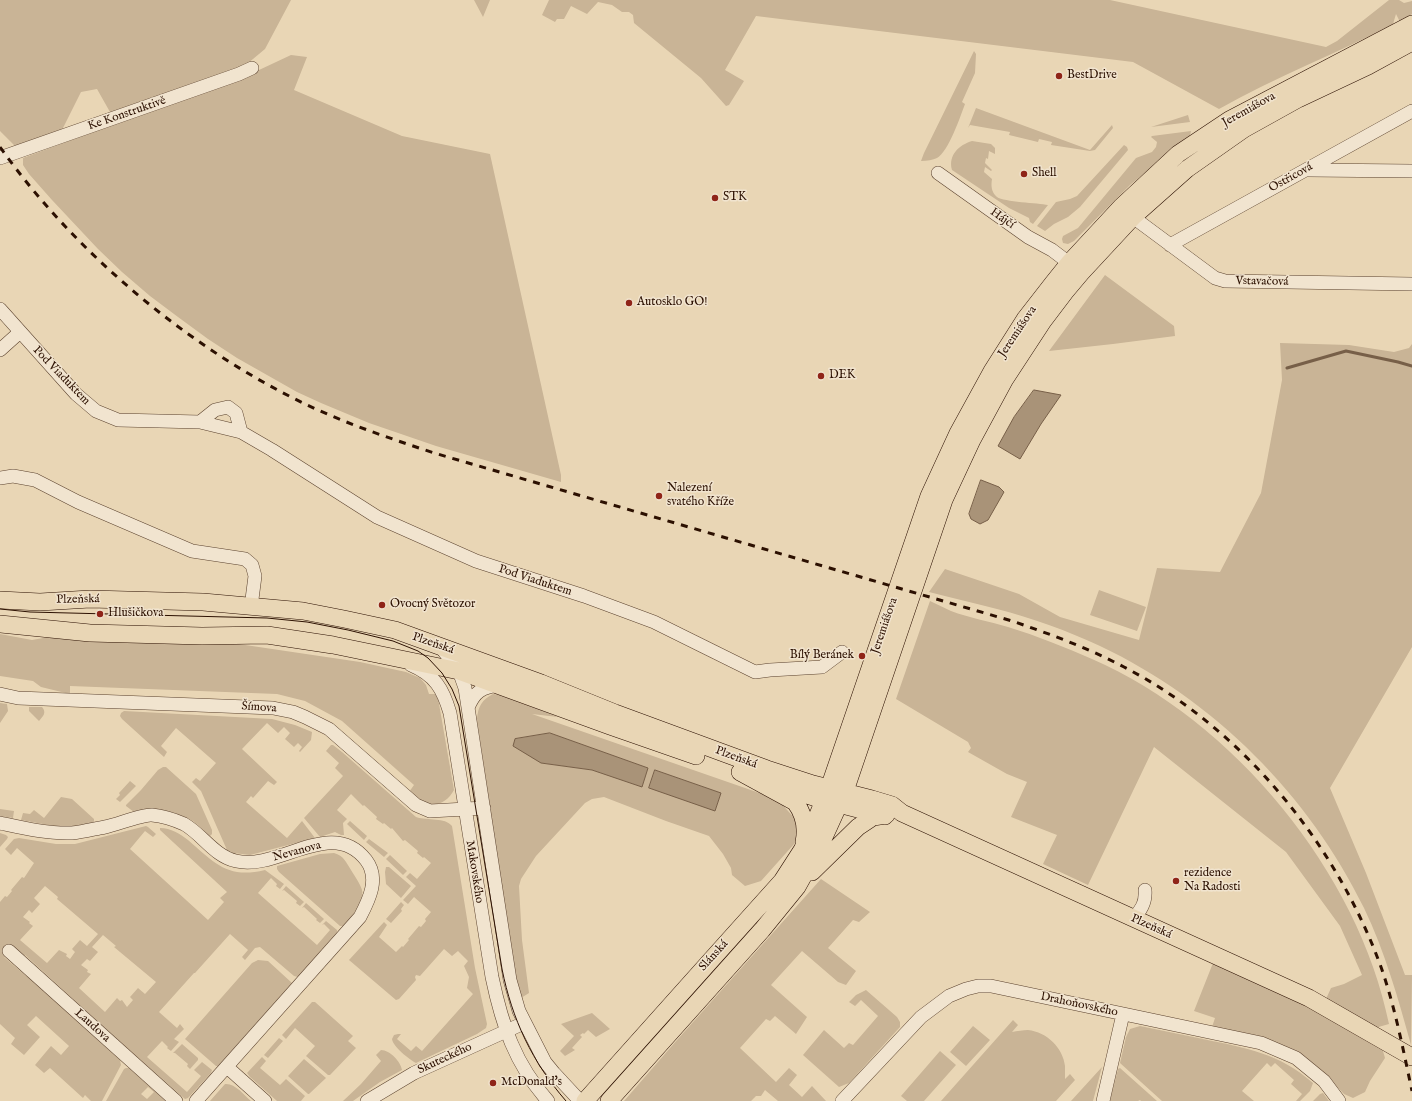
<!DOCTYPE html>
<meta charset="utf-8">
<style>
body{margin:0}
canvas{display:block;background:#e9d6b5}
</style>
<canvas width="1412" height="1101"></canvas>
<script>
const ctx = document.querySelector('canvas').getContext('2d');
ctx.lineJoin = 'round';
function fillPath(path, color) { ctx.fillStyle = color; ctx.fill(path, 'evenodd'); }
function stroke(path, color, width, dash) { ctx.strokeStyle = color; ctx.lineWidth = width; ctx.lineCap = dash ? 'butt' : 'round'; ctx.setLineDash(dash || []); ctx.stroke(path); }
function drawText(font, color, halo, rows, align = 'center') {
  ctx.font = font + ' "IM FELL English",serif'; ctx.lineWidth = 3; ctx.setLineDash([]); ctx.textBaseline = 'middle'; ctx.strokeStyle = halo; ctx.fillStyle = color; for (const [text, x, y, turn = 0] of rows) {
    ctx.save(); ctx.translate(x, y); ctx.rotate((+turn || 0) * Math.PI / 180); ctx.textAlign = isNaN(turn) ? turn : align; if (halo) ctx.strokeText(text, 0, 0); ctx.fillText(text, 0, 0); ctx.restore();
  }
}
fillPath(new Path2D(`
 M0,0H291L265,49L241,69L259,70L291,55L307,57L294,90L402,136L490,154L561,475V482L436,446L369,423L321,403L297,392L237,358L208,339L178,317L150,296L122,272L98,249L52,200L29,174L23,165V158L123,121L110,112L97,89L81,92L61,132L18,147L14,145L0,131Z
 M474,0H490L483,17Z
 M549,0H1110L1326,47L1337,41L1389,0H1399L1404,3L1412,1V14L1400,22L1396,14L1393,24C1336,54 1275,77 1219,109L1133,62L756,16L725,70L744,81L729,105L726,106L701,78L634,23L633,15L629,12H622L612,5L598,2L587,14L571,6L564,19H557L555,22L542,15Z
 M974,51L976,54L975,73L962,102L965,104C960,117 949,151 937,158C933,160 927,161 921,161L924,153Z
 M976,108L1090,150L1112,125L1113,128L1095,150L1090,151L1051,145L1052,142L1039,139L1038,142L1009,135L1010,132L970,125L968,128Z
 M1188,115L1190,122L1151,127Z
 M1191,131L1190,136L1130,185L1074,241L1068,244L1063,243L1062,239L1063,236L1078,228L1136,158L1152,152L1156,147L1157,142L1151,137L1152,136Z
 M972,141L991,144L995,148V154L989,151L988,159L986,158L985,163L992,170L991,171L985,167L984,172L992,179C991,185 991,192 997,197C1004,202 1038,203 1048,205L1033,224L1030,222L1029,218L1009,208L952,170C948,155 959,145 972,141Z
 M1124,145L1127,147L1128,150L1080,207L1068,217L1054,224L1045,231L1037,226L1056,202L1070,199L1077,196Z
 M1105,275L1174,326L1175,336L1113,344L1049,351Z
 M1280,343L1349,345L1394,352L1409,348L1412,344V647L1330,788L1366,873L1405,975H1412L1411,1045C1398,998 1385,952 1364,908C1309,795 1214,700 1100,646C1068,631 1032,618 997,609C975,603 951,598 929,592L945,569L1019,594L1060,617L1139,640L1157,568L1220,572L1261,493L1282,380Z
 M1099,590L1146,607L1137,631L1090,615Z
 M930,601C937,604 944,608 951,611C969,618 989,621 1008,627C1037,636 1065,647 1092,659C1233,720 1359,873 1389,1024L1375,1028L1326,999L1331,988L1344,984L1362,975L1340,926L1286,852L1154,747L1088,885L1043,864L1057,835L1011,817L1027,782L1007,774L968,752L971,748L968,742L896,699Z
 M0,634L32,640L54,636L225,642L360,662L406,672L420,678L426,685L429,694H435L438,698L454,790C448,801 437,808 424,803C419,801 414,795 409,792L414,785L342,721L305,701L277,694L70,686V694L41,687L33,681L0,676Z
 M493,694L503,695L558,717L532,714L771,797L780,802L797,821L798,833L795,843L761,881L745,886L732,875L731,868L723,854L709,836L666,821L604,797L592,799L585,803L536,856L521,879L519,886L522,940L529,993L521,998L515,978L477,719C478,706 482,700 493,694ZM550,733L648,768L642,786L592,770L541,763ZM655,770L721,793L715,811Z
 M0,703L7,704L8,711L0,723Z
 M29,707H42C47,713 43,716 39,721L29,711Z
 M124,711L272,719L295,725L312,732L311,740L300,752L299,751L302,747L298,743L294,747L285,739L290,733L284,727L278,733L267,723L242,749L277,782L274,785L268,781L253,798L251,796L246,802L287,838L302,821L315,838L250,855L234,853L227,850L201,791L192,782L196,778L200,781L216,763L176,728L161,746L167,752L164,757L122,719L120,716L121,713Z
 M331,745H333L342,752L416,817C428,821 445,817 452,826L475,968L487,1024L486,1028L477,1034L416,1063C409,1059 393,1047 392,1039L394,1035L398,1034H401L397,1039L411,1051L416,1046L422,1051L473,994L467,988L469,977L464,966L468,961L458,951L452,956L444,949L420,976L416,975L415,977L416,980L399,999L396,1000L349,960L384,922L387,925L379,937L396,952L402,946L403,947L409,940L408,939L419,926L421,927L426,921L425,919L431,912L414,897L408,904L403,900L416,886L406,877L410,873L417,879L431,863L424,857L423,858L417,853L418,851L405,840L403,841L392,828L391,829L384,823L383,824L376,819L377,817L364,805L363,806L351,794L337,810L347,819L343,823L344,835H341L335,832L320,837L304,818L343,776L335,768L339,763L326,751Z
 M163,767H166L196,794L212,830V834L210,836C204,831 199,826 193,821C176,810 152,807 134,812L126,806V805L141,790L158,770Z
 M130,781L136,786L120,802L116,799L120,795L119,793Z
 M61,797L72,799L94,819V822L93,823L72,827L54,826L21,820L23,813L30,814L34,810L44,818Z
 M0,809L14,811L13,818L0,816Z
 M350,821L367,836L364,840L347,824Z
 M146,826L148,827L156,834L153,837L145,831L130,849L208,920L224,902L220,898L227,892L160,830V828C171,828 180,834 188,840C215,863 227,879 265,870L284,884L280,889L276,886L277,884L271,878L258,893L317,945L330,930L324,924L322,925L326,921L337,930V932L298,977L294,976L260,947L255,948L245,960L242,957L248,950L230,934L195,973H194L159,1012L177,1028L180,1024L184,1029L174,1039L179,1042L171,1051L167,1048L168,1047L162,1041L147,1057L187,1092L201,1076L194,1070L202,1062L212,1070L211,1073L188,1098L185,1099L116,1038L25,955L24,956L10,949L4,957L26,976L35,979L91,1029L97,1039L120,1060L121,1065L102,1101H91L85,1095L83,1098L50,1068L44,1073L35,1065L51,1046L61,1055L69,1046L36,1016L27,1025L40,1037L24,1055L11,1044L15,1038L0,1024V902L5,896L7,897L12,891L11,890L22,877L24,878L34,863L17,848L11,855L5,849L14,839L19,838L56,844H75ZM45,886L58,897L57,899L98,934L87,946L80,940L72,949L75,952L70,959L66,956L67,954L59,950L47,963L20,940L33,926L29,923L30,922L23,917L29,910L32,913L40,904L34,898ZM103,935L116,946L114,947L156,982L145,994L138,988L130,997L133,1000L127,1007L122,1000L120,1001L117,998L105,1012L79,988L91,974L87,972L88,970L81,965L87,959L90,961L98,952L92,947Z
 M0,833L6,835L8,837L7,839L0,847Z
 M369,839L388,853L384,857L366,842Z
 M334,853C344,856 346,862 351,870C355,877 360,883 362,890C365,903 351,917 343,926H340L279,872L277,869V866L320,854Z
 M390,855L407,871L403,875L386,859Z
 M386,867H389L411,886L401,898L386,884L385,872Z
 M821,879L870,912L859,922L853,920L828,948L856,971L846,985L838,982L802,951L771,985L807,1017L796,1034L775,1016L770,1021L766,1019L740,1048L776,1082L789,1068L797,1075L789,1085L802,1097L812,1086L826,1101H778L765,1090L761,1096H756L751,1101H624L677,1040Z
 M286,886L304,902L300,906L296,903L297,901L284,890L282,891Z
 M401,902L404,905L401,909L402,911L391,923L386,919Z
 M306,903L324,919L320,923L316,920L317,919L304,907L302,908Z
 M258,960L268,961L292,983L218,1066H216L185,1039L252,963Z
 M1213,963L1305,1005L1383,1051L1385,1058L1370,1081L1365,1092L1353,1098L1344,1094L1325,1074L1212,1027L1215,1018L1194,1011Z
 M866,990L897,1017L900,1022V1027L849,1083L839,1087L803,1055L824,1030L844,1048L849,1043L853,1045L878,1016L861,1000L855,1006L849,1002L856,995Z
 M312,1002H315L353,1036L348,1041L356,1048L330,1075H328L306,1056L315,1046L295,1028L286,1039L282,1035Z
 M592,1013L610,1029L596,1037L588,1030L584,1034L583,1033L580,1035L582,1037L572,1048L575,1050L565,1056L560,1051L574,1036L561,1024Z
 M1013,1020L1018,1025L1012,1032C1017,1031 1023,1030 1028,1030C1047,1032 1063,1048 1065,1066C1065,1070 1065,1074 1065,1079L1070,1074L1075,1080L1056,1101H941Z
 M973,1026L990,1040L966,1066L950,1052Z
 M1140,1026C1161,1030 1182,1035 1203,1039C1246,1048 1279,1053 1313,1083L1310,1091L1300,1101H1296L1302,1094L1291,1084L1294,1080L1275,1063L1271,1067L1267,1063L1242,1091L1254,1101H1162L1120,1063L1126,1037L1130,1029Z
 M279,1038L283,1041L268,1058L264,1055Z
 M182,1044L198,1058V1060L190,1069L187,1066L188,1064L175,1053H173Z
 M381,1050C390,1050 401,1062 402,1070L380,1082L353,1101H343L361,1084L381,1061L376,1055Z
 M940,1051L956,1065L924,1101H907L901,1096Z
 M262,1057L266,1061L260,1068L280,1085L286,1079L305,1096L301,1101H277L250,1077L247,1073Z
 M304,1059L326,1078L309,1094H308L288,1076Z
 M1102,1067L1093,1101H1071Z
 M126,1068H129L166,1101H106L124,1069ZM148,1087L154,1092L147,1099L141,1094Z
 M1120,1068L1157,1101H1141L1140,1100L1138,1101H1110L1118,1069Z
 M225,1084C235,1083 244,1095 251,1101H210Z
 M1323,1093L1329,1101H1313L1320,1094Z`), '#c9b496');
const water = new Path2D(`
 M1034,390L1061,395L1041,424L1020,459L998,446L1014,417Z
 M981,480L999,487L1004,492L988,520L980,524L971,519L969,514Z
 M550,733L648,768L642,787L592,770L541,763L513,746L515,739Z
 M655,770L721,793L715,811L649,788Z`);
fillPath(water, '#a99378');
stroke(water, '#775f48', 1);
stroke(new Path2D(`
 M1287,368L1346,351L1398,362L1412,366`), '#775f48', 3);
const minor = new Path2D(`
 M0,158L239,74L252,68
 M1308,170L1412,171
 M938,173L1028,237L1052,250L1077,269
 M1126,212L1215,278L1225,281L1412,284
 M1170,245L1412,111
 M0,309L76,394L96,411L118,420L200,422L241,432L272,450L377,517L476,561L584,596L654,622L755,672L770,670L822,667L842,652
 M0,350L20,332
 M200,422L215,410L228,407L236,413L241,432
 M0,478L13,476L35,480L78,502L192,551L245,559L252,565L255,576L251,607
 M440,646L459,671L465,688L510,980L519,1011L545,1062L554,1073L580,1101
 M411,665C435,675 443,689 450,713L492,977C502,1025 515,1064 548,1101
 M0,694L18,698L273,708L293,712L305,717L329,729L416,805L430,811L484,808
 M468,708C474,692 482,687 499,685
 M0,823C23,828 48,834 72,833C83,832 94,829 105,827C116,825 143,814 152,815C162,816 175,820 184,824C202,834 214,856 236,861C279,871 332,816 366,860C380,878 369,900 360,917L196,1101
 M1133,918C1142,910 1146,902 1145,890
 M9,951L176,1101
 M227,1067L265,1101
 M367,1101L414,1073L524,1023
 M842,1101L921,1017L949,996L966,989L978,986H991L1261,1043L1296,1058L1324,1081L1339,1101
 M1103,1101L1123,1014`);
const major = new Path2D(`
 M0,600L40,602L90,599L203,602L303,611L344,619L395,630L541,683L615,713L767,769L813,784L872,799L892,805L902,813L1309,998L1412,1057
 M0,624L90,633L202,636L267,635L333,645L459,671L610,726L696,756
 M740,772L795,802C804,814 807,828 804,842
 M763,780L819,799L885,816
 M812,872L858,827L873,817L886,815
 M585,1101L712,959L782,881L802,850L811,832L829,788L929,496L958,433L992,371L1025,319L1053,283L1069,263L1121,207L1178,154L1229,120L1412,24
 M609,1101L762,930L797,887L820,846L845,791L944,500L972,440L1005,379L1043,321L1065,292L1081,273L1133,217L1187,169L1244,129L1298,99L1368,66L1412,42`);
stroke(minor, '#5b422e', 14);
stroke(major, '#2c1001', 18);
stroke(minor, '#f1e4cf', 13);
stroke(major, '#e9d6b5', 17);
stroke(new Path2D(`
 M0,609L30,612L267,618L307,622L348,630L393,641L418,651L428,658L442,673L452,689L459,706L502,969C512,1019 532,1062 566,1101`), '#2c1001', 1);
stroke(new Path2D(`
 M0,147C77,256 197,355 318,410C356,427 395,440 434,453L1012,621C1050,634 1088,648 1124,667C1242,728 1336,843 1381,967C1395,1007 1403,1049 1412,1091`), '#2c1001', 3, [7, 7]);
for (const [x, y, r, color] of [
 [1059,76,4,"#8f2418"],
 [1024,174,4,"#8f2418"],
 [715,198,4,"#8f2418"],
 [629,303,4,"#8f2418"],
 [821,376,4,"#8f2418"],
 [659,496,4,"#8f2418"],
 [382,605,4,"#8f2418"],
 [100,614,4,"#8f2418"],
 [862,656,4,"#8f2418"],
 [1176,881,4,"#8f2418"],
 [493,1083,4,"#8f2418"]
]) { const dot = new Path2D(); dot.arc(x, y, r, 0, 2 * Math.PI); ctx.fillStyle = color; ctx.fill(dot); stroke(dot, '#f1e4cf', 1.5); }
drawText('12px', '#2c1001', '#f1e4cf', [
 ["BestDrive",1067,76],
 ["Shell",1032,174],
 ["STK",723,198],
 ["Autosklo GO!",637,303],
 ["DEK",829,376],
 ["Nalezení",667,489],
 ["svatého Kříže",667,503],
 ["Ovocný Světozor",390,605],
 ["Hlušičkova",108,614],
 ["Bílý Beránek",854,656,"right"],
 ["rezidence",1184,874],
 ["Na Radosti",1184,888],
 ["McDonald's",501,1083]
], 'left');
drawText('12px', '#2c1001', '#f1e4cf', [
 ["Jeremiášova",1249,110,-29],
 ["Ke Konstruktivě",127,114,-19],
 ["Ostřicová",1291,178,-29],
 ["Hájčí",1002,219,35],
 ["Vstavačová",1262,282,1],
 ["Jeremiášova",1018,332,-56],
 ["Pod Viaduktem",61,376,46],
 ["Pod Viaduktem",535,581,18],
 ["Plzeňská",78,600,-1],
 ["Jeremiášova",885,626,-71],
 ["Plzeňská",433,644,19],
 ["Šímova",259,708,4],
 ["Plzeňská",736,758,20],
 ["Nevanova",297,852,-15],
 ["Makovského",474,872,81],
 ["Plzeňská",1151,927,24],
 ["Slánská",714,956,-48],
 ["Drahoňovského",1079,1005,12],
 ["Laudova",92,1026,42],
 ["Skuteckého",445,1059,-25]
]);
</script>
